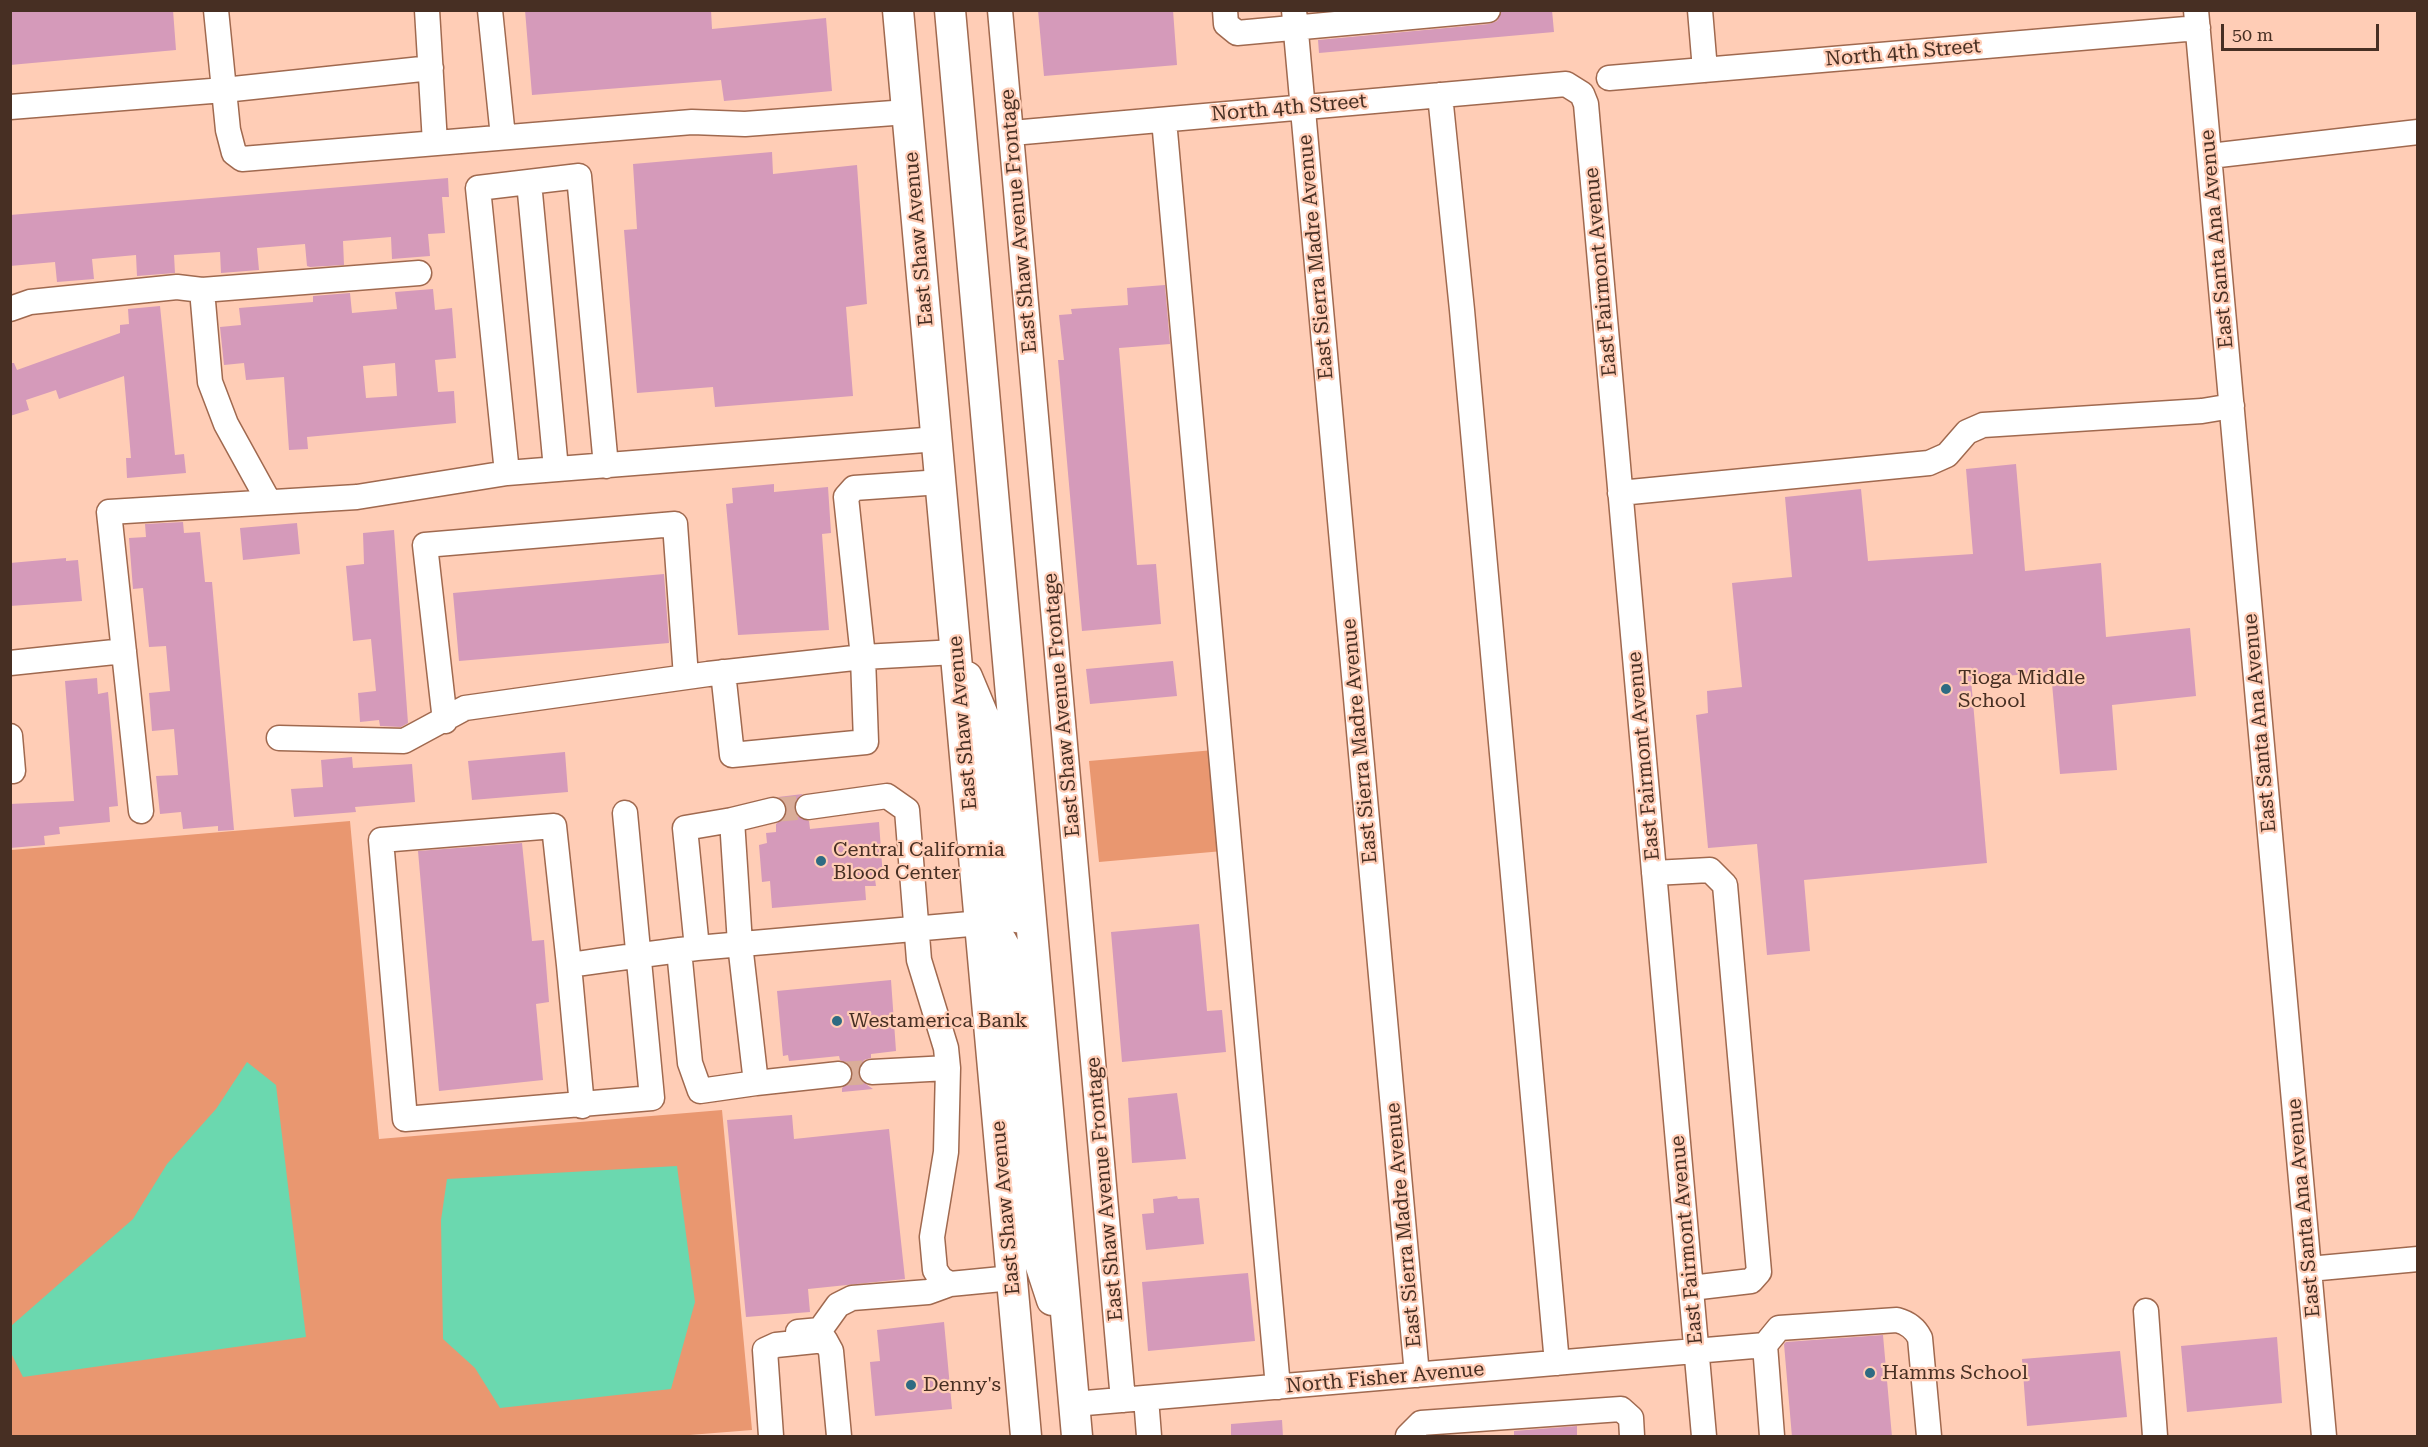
<!DOCTYPE html>
<style>
body{margin:0}
#map{position:relative;width:2428px;height:1447px;overflow:hidden;background:#ffcdb6;font-family:"Roboto Serif",serif}
canvas{display:block}
.frame{position:absolute;inset:0;border:12px solid #472f23;pointer-events:none}
.scale{position:absolute;left:2221px;top:24px;width:158px;height:27px;box-sizing:border-box;border:3px solid #472f23;border-top:0;padding-left:8px;font-size:18px;line-height:21px;white-space:nowrap;color:#472f23;-webkit-text-stroke:4px #ffcdb6;paint-order:stroke}
</style>
<div id="map">
<canvas width="2428" height="1447"></canvas>
<div class="frame"></div>
<div class="scale">50 m</div>
</div>
<script>
const ctx = document.querySelector('canvas').getContext('2d');
ctx.lineJoin = 'round';
function fillPath(path, color) { ctx.fillStyle = color; ctx.fill(path, 'evenodd'); }
function stroke(path, color, width, dash) { ctx.strokeStyle = color; ctx.lineWidth = width; ctx.lineCap = dash ? 'butt' : 'round'; ctx.setLineDash(dash || []); ctx.stroke(path); }
function drawText(font, color, halo, rows, align = 'center') {
  ctx.font = font + ' "Roboto Serif",serif'; ctx.lineWidth = 4.5; ctx.setLineDash([]); ctx.textBaseline = 'middle'; ctx.strokeStyle = halo; ctx.fillStyle = color; for (const [text, x, y, turn = 0] of rows) {
    ctx.save(); ctx.translate(x, y); ctx.rotate((+turn || 0) * Math.PI / 180); ctx.textAlign = isNaN(turn) ? turn : align; if (halo) ctx.strokeText(text, 0, 0); ctx.fillText(text, 0, 0); ctx.restore();
  }
}
fillPath(new Path2D(`
 M1214,750L1223,851L1099,862L1089,761Z
 M350,821L379,1139L722,1110L752,1430L677,1436H11V850Z`), '#e99770');
fillPath(new Path2D(`
 M247,1062L276,1085L306,1337L23,1377L11,1353V1326L133,1219L167,1164L216,1109Z
 M677,1166L695,1302L671,1389L500,1408L475,1368L443,1339L441,1220L447,1179Z`), '#6bd8af');
fillPath(new Path2D(`
 M10,10H173L176,50L10,65Z
 M525,10H711L712,29L826,18L832,91L724,101L721,80L532,95Z
 M1038,10H1173L1177,65L1044,76Z
 M1502,10H1552L1554,32L1319,53L1318,40L1489,24L1497,21Z
 M772,152L773,174L857,165L867,304L846,307L853,396L715,407L713,387L637,393L624,230L637,229L633,164Z
 M448,178L449,197H442L445,233L428,234L430,256L392,259L391,237L343,241L344,265L310,267L307,266L305,244L257,248L259,270L221,273L220,252L174,255L175,273L137,276L136,255L92,259L94,279L57,282L55,262L10,266V215Z
 M1165,285L1170,344L1119,348L1137,565L1156,564L1161,624L1082,631L1058,360H1064L1059,315L1072,314L1071,309L1128,305L1127,288Z
 M433,289L435,310L452,308L456,358L435,360L438,392L454,391L456,423L307,437L308,449L289,450L284,377L246,380L244,363L224,365L220,327L241,325L239,308L313,302V296L350,293L352,313L397,309L395,292ZM395,363L397,396L366,398L363,366Z
 M160,306L175,455L184,454L186,473L127,478L126,458H131L124,376L59,399L56,390L26,400L29,410L10,416V363H14L17,370L120,333V325L129,324L128,309Z
 M2016,464L2025,571L2101,563L2106,637L2190,628L2196,696L2112,705L2117,770L2060,774L2051,672L1971,679L1987,863L1804,880L1810,951L1767,955L1757,844L1708,848L1696,715L1708,713L1707,691L1742,687L1732,583L1792,577L1785,497L1861,489L1868,561L1973,554L1966,469Z
 M774,484V492L828,487L831,533L822,534L829,630L738,635L726,504L733,503L732,488Z
 M183,522L184,533L200,532L205,582H212L234,830L218,831V826L183,829L181,812L160,814L156,776L178,775L174,729L152,731L149,693L170,691L166,646L149,647L143,588L133,589L129,538L146,537L145,524Z
 M297,523L300,554L243,560L240,528Z
 M394,530L408,723L401,727L380,726L379,720L360,722L358,693L376,691L371,639L353,641L346,566L364,564L363,533Z
 M66,558V561L78,560L82,601L10,606V563Z
 M664,574L669,643L459,661L453,593Z
 M1173,661L1177,696L1090,704L1086,669Z
 M97,678L98,694L108,692L118,806L109,807L110,822L59,827L60,834L44,836L45,845L10,848V804L74,801L65,681Z
 M565,752L568,792L472,800L468,761Z
 M352,757L353,768L412,764L415,802L355,807L356,812L294,817L291,789L323,787L321,760Z
 M803,794L795,801L794,810L797,816L809,821L810,829L879,822L883,878L875,879L876,886H865L866,900L772,908L770,881L762,882L759,845L767,843L766,833L776,832V824L786,815L787,806L778,797Z
 M522,843L532,941L544,940L549,1002L536,1004L543,1080L439,1091L418,851Z
 M1199,924L1207,1011L1222,1010L1226,1052L1122,1062L1111,932Z
 M891,980L896,1051L871,1054V1058L864,1060L858,1072L860,1080L873,1089L842,1092V1088L852,1080L853,1073L850,1065L840,1060L839,1056L789,1061L788,1055L783,1056L777,991Z
 M1177,1093L1186,1159L1132,1163L1128,1098Z
 M792,1115L794,1139L889,1129L905,1279L808,1289L810,1312L746,1317L727,1120Z
 M1177,1196L1178,1199L1199,1198L1204,1244L1146,1250L1142,1214L1154,1213L1153,1199Z
 M1248,1273L1255,1341L1148,1351L1142,1282Z
 M944,1322L952,1409L875,1416L870,1362L880,1361L877,1330Z
 M1883,1335L1892,1437H1792L1784,1344L1786,1342Z
 M2277,1337L2282,1403L2187,1412L2181,1346Z
 M2120,1351L2127,1417L2027,1426L2022,1359Z
 M1282,1420L1283,1437H1231V1424Z
 M1577,1426V1437H1514V1431Z`), '#d59aba');
stroke(new Path2D(`
 M773,810L808,807
 M839,1074L872,1072`), '#daad99', 24, [24, 12]);
const minor = new Path2D(`
 M216,10L228,130L234,153L242,159L692,122L745,124L907,112
 M427,10L435,143
 M490,10L503,137
 M1000,10L1123,1400
 M1225,10L1226,24L1237,33L1488,10
 M1294,10L1417,1375
 M1700,10L1705,70
 M2196,10L2324,1436
 M1609,78L2198,28
 M1440,95L1462,310L1557,1363
 M10,107L224,90L431,68
 M1164,120L1278,1387
 M1012,133L1566,84L1582,94L1586,104L1704,1436
 M2210,156L2418,132
 M529,182L556,469
 M202,290L419,273
 M10,309L30,302L177,287L202,290L210,382L226,424L269,502
 M507,473L478,188L579,176L606,466
 M1620,493L1929,463L1947,455L1967,432L1983,425L2202,411L2232,406
 M10,663L124,651
 M723,672L732,755L866,742L863,657L846,497L854,488L941,482
 M445,721L425,545L675,524L686,677
 M10,736L13,771H10
 M279,738L404,741L465,708L708,674L863,657L956,652
 M808,807L887,796L907,810L919,960L946,1048L948,1068L946,1152L932,1237L935,1270L941,1279L950,1284L1012,1278
 M141,811L109,512L357,497L507,473L937,439
 M625,813L652,1098L405,1119L381,840L554,826L569,965C612,959 654,953 697,948L981,923
 M732,820L773,810
 M1654,873L1710,870L1725,885L1759,1272L1751,1281L1691,1288
 M679,950L690,1063L700,1091L756,1083L740,944L732,820L685,828L697,948
 M569,965L582,1106
 M872,1072L948,1068
 M756,1083L839,1074
 M2309,1269L2418,1259
 M2146,1311L2155,1436
 M798,1332L820,1330L838,1305L852,1298L928,1292L950,1284
 M1765,1345L1779,1328L1897,1320C1908,1323 1915,1328 1920,1338L1929,1436
 M1146,1398L1149,1436
 M1074,1404L1765,1345L1772,1436
 M771,1436L765,1350L776,1345L825,1340L831,1351L839,1436
 M1408,1436L1421,1423L1621,1409L1631,1418L1632,1436`);
const major = new Path2D(`
 M898,10L1026,1436
 M950,10L1077,1436
 M967,677L985,720L1002,904C1008,916 1016,919 1029,918
 M981,923C997,932 1004,941 1009,959L1036,1251L1052,1300`);
stroke(minor, '#a0694f', 27);
stroke(major, '#a0694f', 33);
stroke(minor, '#fff', 24);
stroke(major, '#fff', 30);
for (const [x, y, r, color] of [
 [1946,689,6,"#2e6b82"],
 [821,861,6,"#2e6b82"],
 [837,1021,6,"#2e6b82"],
 [1870,1373,6,"#2e6b82"],
 [911,1385,6,"#2e6b82"]
]) { const dot = new Path2D(); dot.arc(x, y, r, 0, 2 * Math.PI); ctx.fillStyle = color; ctx.fill(dot); stroke(dot, '#ffcdb6', 2); }
drawText('20px', '#472f23', '#ffcdb6', [
 ["North 4th Street",1903,53,-5],
 ["North 4th Street",1289,108,-5],
 ["East Shaw Avenue Frontage",1019,221,-95],
 ["East Shaw Avenue",919,239,-95],
 ["East Santa Ana Avenue",2217,239,-95],
 ["East Sierra Madre Avenue",1316,257,-95],
 ["East Fairmont Avenue",1601,272,-95],
 ["East Shaw Avenue Frontage",1062,705,-95],
 ["East Shaw Avenue",963,723,-95],
 ["East Santa Ana Avenue",2260,723,-95],
 ["East Sierra Madre Avenue",1360,741,-95],
 ["East Fairmont Avenue",1644,756,-95],
 ["East Shaw Avenue Frontage",1105,1189,-95],
 ["East Shaw Avenue",1006,1208,-95],
 ["East Santa Ana Avenue",2304,1208,-95],
 ["East Sierra Madre Avenue",1404,1225,-95],
 ["East Fairmont Avenue",1687,1240,-95],
 ["North Fisher Avenue",1385,1378,-5]
]);
drawText('20px', '#472f23', '#ffcdb6', [
 ["Tioga Middle",1958,678],
 ["School",1958,701],
 ["Central California",833,850],
 ["Blood Center",833,873],
 ["Westamerica Bank",849,1021],
 ["Hamms School",1882,1373],
 ["Denny's",923,1385]
], 'left');
</script>
